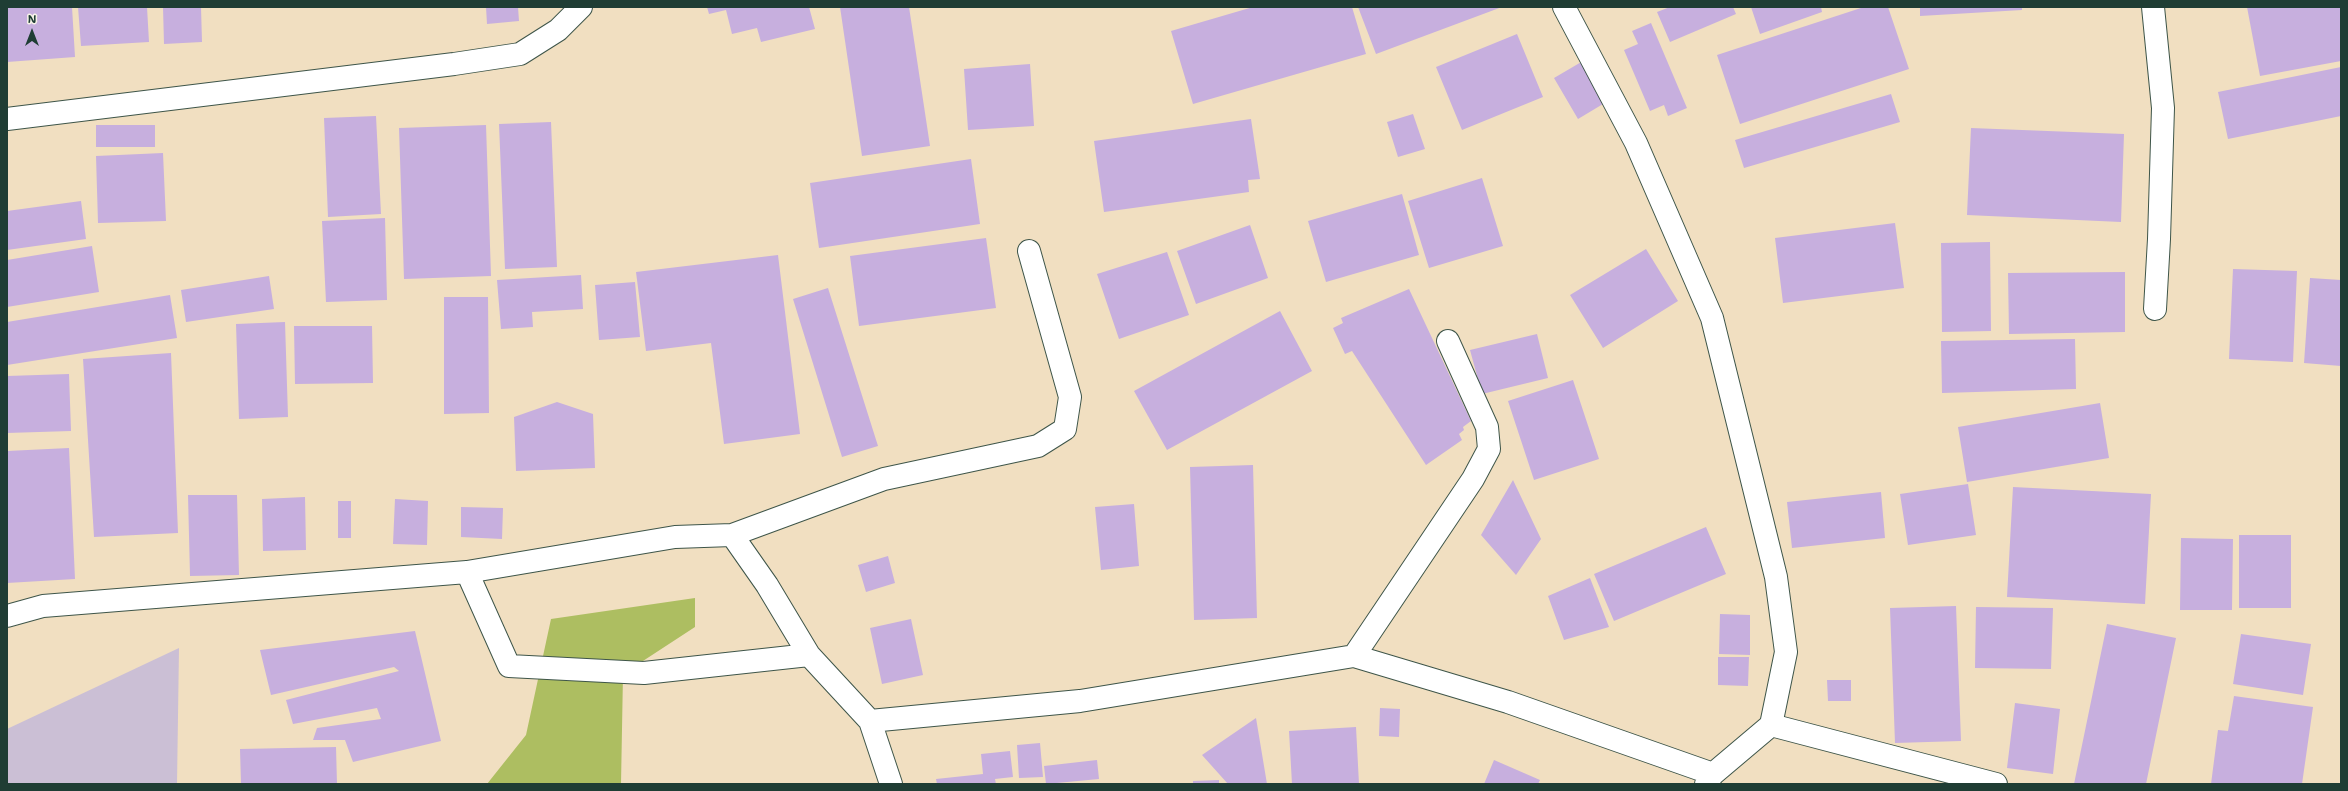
<!DOCTYPE html>
<style>
body{margin:0}
#map{position:relative;width:2348px;height:791px;overflow:hidden;background:#f1dfc1;font-family:"Shantell Sans",sans-serif}
canvas{display:block}
.frame{position:absolute;inset:0;border:8px solid #1f3d34;pointer-events:none}
.north{position:absolute;left:12px;top:12px;width:40px;height:40px;-webkit-text-stroke:3px #f7f3e8;paint-order:stroke;rotate:0deg;font-size:11px;font-weight:700;line-height:16px;text-align:center;color:#1f3d34}
.north::after{content:'';display:block;margin:auto;width:14px;height:18px;background:#1f3d34;clip-path:polygon(50% 0,100% 100%,50% 72%,0 100%)}
</style>
<div id="map">
<canvas width="2348" height="791"></canvas>
<div class="frame"></div>
<div class="north">N</div>
</div>
<script>
const ctx = document.querySelector('canvas').getContext('2d');
ctx.lineJoin = 'round';
function fillPath(path, color) { ctx.fillStyle = color; ctx.fill(path, 'evenodd'); }
function stroke(path, color, width, dash) { ctx.strokeStyle = color; ctx.lineWidth = width; ctx.lineCap = dash ? 'butt' : 'round'; ctx.setLineDash(dash || []); ctx.stroke(path); }
fillPath(new Path2D(`
 M179,648L177,784H7V729Z`), '#cbbfd5');
fillPath(new Path2D(`
 M695,598V627L623,674L621,784H487L526,735L551,619Z`), '#adbe61');
fillPath(new Path2D(`
 M7,7H72L75,57L7,62Z
 M78,7H147L149,42L81,46Z
 M163,7H201L202,42L164,44Z
 M486,7H518L519,21L487,24Z
 M707,7H809L815,29L761,42L757,28L732,34L726,10L709,14Z
 M840,7H909L930,146L862,156Z
 M1253,7H1352L1366,54L1193,104L1171,31Z
 M1358,7H1502L1376,54Z
 M1670,7H1733L1736,14L1670,42L1657,12Z
 M1751,7H1821L1822,12L1760,34Z
 M1864,7H1888L1909,69L1740,124L1717,55Z
 M1920,7H2022V10L1920,16Z
 M2247,7H2341V61L2260,76Z
 M1651,23L1687,108L1668,116L1664,105L1650,111L1624,50L1638,44L1632,31Z
 M1517,34L1543,97L1462,130L1436,67Z
 M1583,61L1608,101L1578,119L1554,78Z
 M1030,64L1034,126L968,130L964,69Z
 M2341,67V116L2228,139L2218,92Z
 M1891,94L1900,122L1744,168L1735,140Z
 M1413,114L1425,149L1398,157L1387,122Z
 M376,116L381,214L328,217L324,118Z
 M1251,119L1260,179L1248,180L1249,192L1104,212L1094,141Z
 M551,122L557,267L505,269L499,124Z
 M96,125H155V147H96Z
 M486,125L491,276L404,279L399,128Z
 M1971,128L2124,134L2121,222L1967,215Z
 M163,153L166,221L98,223L96,156Z
 M971,159L980,224L819,248L810,183Z
 M1482,178L1503,246L1429,268L1408,201Z
 M1402,194L1419,255L1326,282L1308,221Z
 M81,201L86,239L7,250V211Z
 M385,218L387,300L326,302L322,221Z
 M1895,223L1904,288L1783,303L1775,238Z
 M1250,225L1268,278L1196,304L1177,251Z
 M986,238L996,308L859,326L850,256Z
 M1990,242L1991,331L1942,332L1941,243Z
 M92,246L99,292L7,307V260Z
 M1646,249L1678,301L1603,348L1570,295Z
 M1167,252L1189,315L1119,339L1097,274Z
 M778,255L800,434L724,444L711,343L646,351L636,272Z
 M2233,269L2297,271L2293,362L2229,359Z
 M2125,272V332L2009,334L2008,273Z
 M581,275L583,309L532,312L533,327L501,329L497,280Z
 M269,276L274,309L186,322L181,290Z
 M2310,278L2341,280V366L2304,363Z
 M635,282L640,337L599,340L595,285Z
 M828,288L878,446L842,457L793,299Z
 M1409,289L1471,421L1463,427L1464,430L1459,434L1462,440L1426,465L1352,351L1345,354L1333,328L1343,323L1341,318Z
 M170,295L177,338L7,365V322Z
 M444,297H488L489,413L444,414Z
 M1280,311L1312,371L1167,450L1134,391Z
 M285,322L288,417L239,419L236,324Z
 M294,326H372L373,383L295,384Z
 M1537,334L1548,378L1482,394L1470,350Z
 M2075,339L2076,389L1942,393L1941,341Z
 M171,353L178,533L94,537L83,359Z
 M69,374L71,431L7,433V376Z
 M1573,380L1599,459L1534,480L1508,401Z
 M557,402L593,414L595,468L516,471L514,417Z
 M2100,403L2109,458L1967,482L1958,427Z
 M69,448L75,579L7,583V451Z
 M1253,465L1257,618L1194,620L1190,467Z
 M1513,480L1541,539L1516,575L1481,535Z
 M1968,484L1976,535L1908,545L1900,494Z
 M2013,487L2151,494L2145,604L2007,597Z
 M1881,492L1885,538L1792,548L1787,502Z
 M188,495H237L239,575L190,576Z
 M305,497L306,550L263,551L262,499Z
 M395,499L428,501L427,545L393,544Z
 M338,501H351V538H338Z
 M1134,504L1139,566L1101,570L1095,507Z
 M461,507L503,508L502,539L461,537Z
 M1706,527L1726,574L1614,621L1594,574Z
 M2239,535H2291V608H2239Z
 M2181,538L2233,539L2232,610H2180Z
 M888,556L895,583L866,592L858,565Z
 M1590,578L1609,627L1564,640L1548,596Z
 M1956,606L1961,741L1895,743L1890,608Z
 M1976,607L2053,608L2051,669L1975,668Z
 M1720,614L1750,615V655L1719,654Z
 M911,619L923,675L882,684L870,628Z
 M2107,624L2176,638L2146,784H2074Z
 M415,631L441,741L353,762L345,740H313L317,728L381,719L377,708L293,724L286,700L399,671L394,667L271,695L260,650Z
 M2241,634L2311,644L2303,695L2233,684Z
 M1718,657H1749L1748,686L1718,685Z
 M1827,680H1851V701H1828Z
 M2234,696L2313,707L2302,784H2211L2218,730L2228,731Z
 M2015,703L2060,709L2053,774L2007,768Z
 M1380,708L1400,709L1399,737L1379,736Z
 M1256,718L1267,784H1228L1202,755Z
 M1356,727L1359,784H1292L1289,731Z
 M1040,743L1043,777L1019,778L1017,745Z
 M336,747L337,784H241L240,749Z
 M1010,751L1013,777L995,779L996,784H937L936,779L983,774L981,754Z
 M1097,760L1099,779L1046,784L1044,766Z
 M1494,760L1540,780L1538,784H1484Z
 M1219,780V784H1193V781Z`), '#c7afde');
const street = new Path2D(`
 M1564,7L1636,143L1712,318L1776,577L1786,652L1771,725L1713,774L1706,784
 M2153,7L2163,108L2159,239L2155,309
 M7,119L454,64L520,54L558,30L581,7
 M732,535L884,479L1038,446L1065,429L1070,397L1029,251
 M467,572L509,666L644,673L809,655
 M7,616L43,606L467,572L675,537L732,535L767,585L809,655L870,721L891,784
 M1354,656L1473,479L1489,449L1487,427L1448,341
 M870,721L1080,701L1354,656L1508,702L1713,774
 M1771,725L1996,784`);
stroke(street, '#3e5549', 24);
stroke(street, '#fff', 22);
</script>
